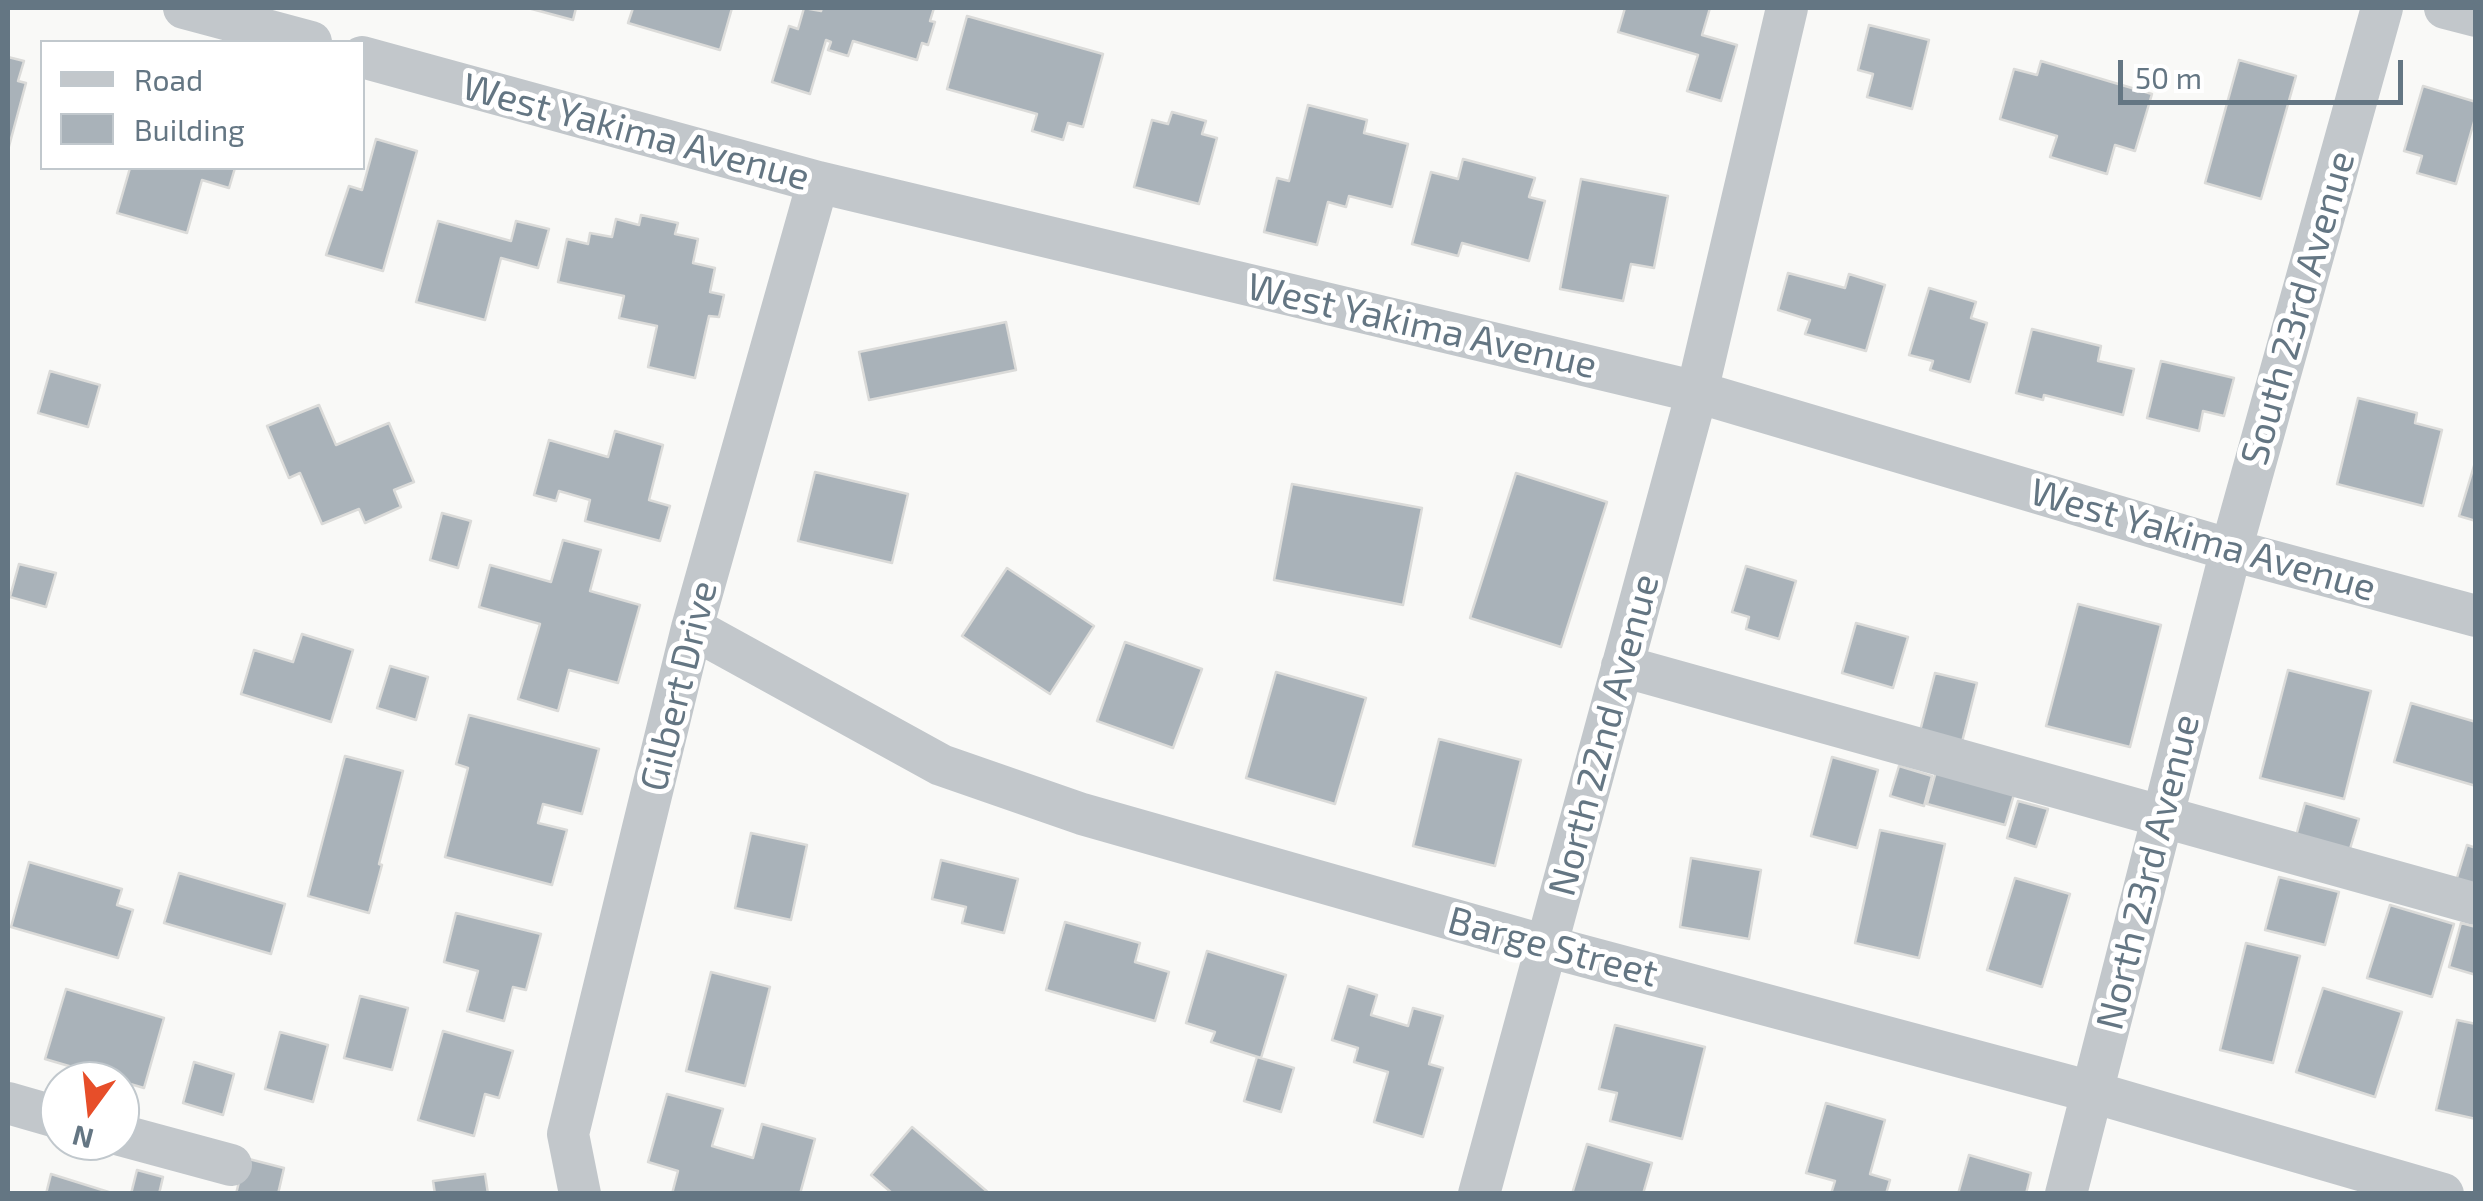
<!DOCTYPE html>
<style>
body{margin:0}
#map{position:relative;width:2483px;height:1201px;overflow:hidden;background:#f9f9f7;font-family:"Exo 2",sans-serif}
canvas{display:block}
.frame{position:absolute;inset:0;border:10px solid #647683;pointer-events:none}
.legend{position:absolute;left:40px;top:40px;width:325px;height:130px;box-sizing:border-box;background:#fff;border:2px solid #c1c8cd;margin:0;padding:12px 18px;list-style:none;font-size:30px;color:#647683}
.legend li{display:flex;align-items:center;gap:20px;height:50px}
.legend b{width:50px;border:2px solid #c1c8cd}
.north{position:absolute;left:40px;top:1061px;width:100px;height:100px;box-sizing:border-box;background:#fff;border:2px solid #c1c8cd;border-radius:50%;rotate:195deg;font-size:28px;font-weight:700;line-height:40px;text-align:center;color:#647683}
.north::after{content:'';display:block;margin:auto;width:35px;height:45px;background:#e74e29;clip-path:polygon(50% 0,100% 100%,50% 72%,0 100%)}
.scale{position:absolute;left:2118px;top:60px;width:285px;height:45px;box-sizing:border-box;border:5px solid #647683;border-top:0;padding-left:12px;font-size:30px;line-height:35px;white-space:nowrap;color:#647683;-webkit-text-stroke:8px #fff;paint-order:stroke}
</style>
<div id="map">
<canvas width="2483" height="1201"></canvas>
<div class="frame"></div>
<ul class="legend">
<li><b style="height:12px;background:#c2c7cb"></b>Road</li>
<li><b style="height:28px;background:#a9b2b9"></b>Building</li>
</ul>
<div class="north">N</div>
<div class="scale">50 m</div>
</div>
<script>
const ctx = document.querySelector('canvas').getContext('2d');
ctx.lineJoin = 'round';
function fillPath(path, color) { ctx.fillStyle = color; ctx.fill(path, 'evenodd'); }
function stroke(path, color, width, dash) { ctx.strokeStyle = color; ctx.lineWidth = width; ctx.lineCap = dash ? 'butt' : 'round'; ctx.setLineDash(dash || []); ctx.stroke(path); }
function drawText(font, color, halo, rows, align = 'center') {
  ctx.font = font + ' "Exo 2",sans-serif'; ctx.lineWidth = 10; ctx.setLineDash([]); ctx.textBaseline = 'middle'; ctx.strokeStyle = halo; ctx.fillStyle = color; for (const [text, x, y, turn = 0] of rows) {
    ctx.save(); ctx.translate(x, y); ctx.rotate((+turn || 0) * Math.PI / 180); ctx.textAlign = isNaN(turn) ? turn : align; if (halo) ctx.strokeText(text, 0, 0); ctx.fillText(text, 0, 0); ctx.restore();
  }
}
const building = new Path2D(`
 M528,8H576L573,20Z
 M633,8H732L720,50L628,23Z
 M804,8L821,11L822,8H934L930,21L935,22L928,45L922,43L917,60L853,41L848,56L828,50L831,42L826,40L810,94L772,82L789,26L798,29Z
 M1625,8H1710L1702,35L1737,45L1721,101L1687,91L1698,55L1618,32Z
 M967,16L1103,54L1083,127L1068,123L1063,140L1032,131L1037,114L947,89Z
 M1869,25L1929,40L1912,109L1867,97L1873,74L1858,70Z
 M8,57L24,61L18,81L26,83L8,150Z
 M2239,60L2296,76L2261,199L2205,183Z
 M2041,61L2152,94L2135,151L2115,145L2107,174L2050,157L2057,136L2000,119L2014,69L2037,75Z
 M2423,86L2476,102V115L2456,184L2417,173L2422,156L2404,151Z
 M1308,105L1367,120L1364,133L1408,144L1392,207L1349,196L1346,207L1328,202L1317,245L1264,232L1277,178L1289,181Z
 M1172,112L1206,121L1202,134L1217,138L1199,204L1134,187L1152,120L1168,124Z
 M376,139L417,151L383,271L326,255L349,186L362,190Z
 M1463,159L1535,178L1529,197L1545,201L1529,261L1462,243L1458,256L1412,244L1431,172L1458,179Z
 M130,168H235L229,188L202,180L187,233L117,213Z
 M1581,179L1668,196L1654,268L1631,264L1623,301L1560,289Z
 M641,215L678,223L675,234L698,239L693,263L715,268L710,292L724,295L719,317L709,316L695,378L648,367L657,326L619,318L624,296L558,282L567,239L588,244L590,233L612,237L616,219L639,225Z
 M438,221L511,241L516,221L549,229L538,268L501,258L485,320L416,302Z
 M1788,273L1845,288L1849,274L1885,285L1866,351L1805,334L1810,320L1778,310Z
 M1929,288L1976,302L1971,318L1987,323L1970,382L1930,370L1933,361L1909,355Z
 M1006,322L1016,370L869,400L859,352Z
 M2032,329L2101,346L2098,361L2134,369L2123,415L2044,395L2043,400L2016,393Z
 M2161,361L2234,378L2224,416L2203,411L2199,431L2147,418Z
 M50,371L100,385L88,427L38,413Z
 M2358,398L2417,413L2415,423L2442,430L2423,506L2337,484Z
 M319,405L336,445L389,423L414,482L394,490L401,507L365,523L359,509L322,524L300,473L289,478L267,426Z
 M615,431L663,445L649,500L670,506L660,541L585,521L590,500L559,491L556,501L534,495L549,440L608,457Z
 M2476,459V521L2459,516Z
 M815,472L908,494L892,563L798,541Z
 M1516,473L1607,502L1561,647L1470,618Z
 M1292,484L1422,508L1403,605L1274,580Z
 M442,513L471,521L458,568L430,560Z
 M563,540L601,550L590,591L640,605L618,683L569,670L558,711L518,699L540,624L479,607L490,565L551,582Z
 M19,564L56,573L46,607L10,597Z
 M1746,566L1796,581L1779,639L1746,629L1749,617L1732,612Z
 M1007,568L1094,626L1050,694L962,636Z
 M2078,604L2161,625L2130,747L2046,726Z
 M1856,623L1908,637L1893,688L1842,673Z
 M302,634L353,650L331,722L241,694L254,650L293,662Z
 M1125,642L1202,669L1173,748L1097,721Z
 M390,666L428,677L416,720L377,708Z
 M2288,670L2371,691L2344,799L2260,778Z
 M1276,672L1366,698L1335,804L1246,778Z
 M1935,673L1977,683L1961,746L1919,735Z
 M2411,703L2476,722V786L2394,762Z
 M469,715L599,749L582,814L543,804L538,823L567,830L552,885L445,857L468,768L456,764Z
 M1439,739L1521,760L1495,866L1413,846Z
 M345,756L403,771L379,864L382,865L369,913L308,896Z
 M1832,757L1878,770L1857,848L1811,836Z
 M1899,766L1932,776L1924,806L1890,796Z
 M1937,768L2015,791L2005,825L1927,804Z
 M2018,801L2048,809L2036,847L2007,838Z
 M2305,803L2359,819L2349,852L2296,836Z
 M1880,830L1945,844L1919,958L1855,943Z
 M751,833L807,845L791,920L735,908Z
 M2467,845L2476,848V887L2456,881Z
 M1691,858L1761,870L1749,939L1680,927Z
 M941,860L1018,879L1004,933L962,923L966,907L932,899Z
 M29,862L122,889L117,905L133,910L118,958L11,927Z
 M179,873L285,904L271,954L164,923Z
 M2279,877L2339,892L2325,945L2265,930Z
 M2015,878L2070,894L2042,987L1987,970Z
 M2390,905L2454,924L2432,997L2367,978Z
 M456,913L541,934L526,990L513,987L504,1021L467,1011L478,971L444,962Z
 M1065,922L1140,943L1135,962L1169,972L1155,1021L1046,990Z
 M2461,923L2476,927V975L2449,967Z
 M2246,943L2300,956L2273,1063L2220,1050Z
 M1207,951L1286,975L1261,1058L1211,1042L1215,1032L1186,1023Z
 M711,972L770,987L745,1086L686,1071Z
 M1348,986L1377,995L1371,1015L1408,1026L1413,1008L1443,1016L1429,1064L1443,1068L1423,1137L1374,1122L1388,1072L1354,1062L1358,1048L1332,1040Z
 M2323,988L2402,1012L2375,1097L2296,1072Z
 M66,989L164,1018L144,1088L45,1059Z
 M360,996L408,1008L392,1070L344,1058Z
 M2457,1020L2476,1024V1119L2436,1110Z
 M1615,1025L1705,1047L1682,1139L1610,1121L1617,1093L1599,1089Z
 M443,1031L513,1051L499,1098L485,1094L474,1136L418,1120Z
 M280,1032L328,1045L313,1102L265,1089Z
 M1257,1057L1294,1068L1281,1112L1244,1101Z
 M194,1062L234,1074L223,1115L183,1103Z
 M667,1094L723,1109L712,1146L753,1158L762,1124L815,1139L800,1194H672L678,1171L648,1162Z
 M1826,1103L1885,1120L1870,1174L1890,1180L1886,1194H1831L1835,1181L1806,1173Z
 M912,1127L990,1194H893L871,1175Z
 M1587,1144L1652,1163L1643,1194H1572Z
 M1969,1155L2031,1173L2026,1194H1958Z
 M245,1158L284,1168L278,1194H236Z
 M137,1170L163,1177L159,1194H131Z
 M51,1174L115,1194H46Z
 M485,1174L488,1194H435L433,1181Z`);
fillPath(building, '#a9b2b9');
stroke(building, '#dbdbd9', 2.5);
stroke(new Path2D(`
 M184,8L311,42
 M2445,8L2476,16
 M362,57L818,182L1697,392L2231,550L2476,616
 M692,628L941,765L1082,814L1546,946L2092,1092L2443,1194
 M1622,666L2476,904
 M8,1103L60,1118
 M120,1135L231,1165
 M580,1194L568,1134L692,628L818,182
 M1479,1194L1697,392L1787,8
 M2066,1194L2231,550L2382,8`), '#c2c7cb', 42);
drawText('38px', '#647683', '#fff', [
 ["West Yakima Avenue",636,132,15],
 ["South 23rd Avenue",2298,308,-74],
 ["West Yakima Avenue",1422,326,13],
 ["West Yakima Avenue",2203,540,16],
 ["Gilbert Drive",679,686,-76],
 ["North 22nd Avenue",1604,735,-75],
 ["North 23rd Avenue",2148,872,-76],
 ["Barge Street",1553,947,15]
]);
</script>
